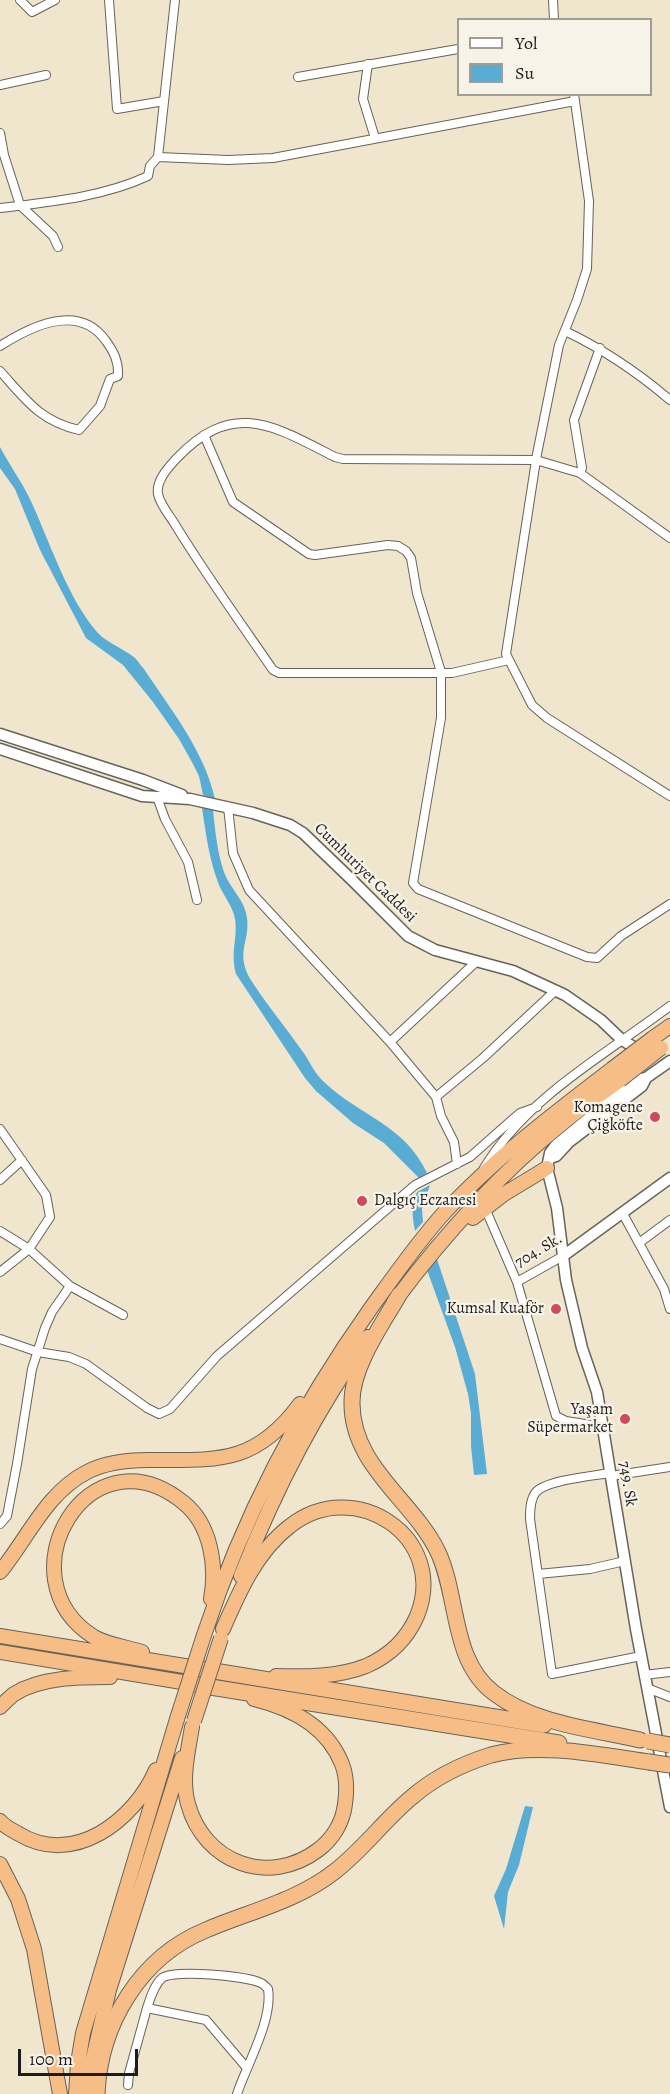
<!DOCTYPE html>
<meta charset="utf-8">
<style>
body{margin:0}
#map{position:relative;width:670px;height:2094px;overflow:hidden;background:#f0e6cd;font-family:Alegreya,serif}
canvas{display:block}
.legend{position:absolute;left:457px;top:18px;width:195px;height:78px;box-sizing:border-box;background:#f7f3e8;border:2px solid #9f9d96;margin:0;padding:8px 10px;list-style:none;font-size:18px;color:#1c1c1c}
.legend li{display:flex;align-items:center;gap:12px;height:30px}
.legend b{width:30px;border:2px solid #9f9d96}
.scale{position:absolute;left:18px;top:2049px;width:120px;height:27px;box-sizing:border-box;border:3px solid #1c1c1c;border-top:0;padding-left:8px;font-size:18px;line-height:21px;white-space:nowrap;color:#1c1c1c;-webkit-text-stroke:4px #f7f3e8;paint-order:stroke}
</style>
<div id="map">
<canvas width="670" height="2094"></canvas>
<ul class="legend">
<li><b style="height:8px;background:#fff"></b>Yol</li>
<li><b style="height:16px;background:#59acd4"></b>Su</li>
</ul>
<div class="scale">100 m</div>
</div>
<script>
const ctx = document.querySelector('canvas').getContext('2d');
ctx.lineJoin = 'round';
function fillPath(path, color) { ctx.fillStyle = color; ctx.fill(path, 'evenodd'); }
function stroke(path, color, width, dash) { ctx.strokeStyle = color; ctx.lineWidth = width; ctx.lineCap = dash ? 'butt' : 'round'; ctx.setLineDash(dash || []); ctx.stroke(path); }
function drawText(font, color, halo, rows, align = 'center') {
  ctx.font = font + ' Alegreya,serif'; ctx.lineWidth = 4.5; ctx.setLineDash([]); ctx.textBaseline = 'middle'; ctx.strokeStyle = halo; ctx.fillStyle = color; for (const [text, x, y, turn = 0] of rows) {
    ctx.save(); ctx.translate(x, y); ctx.rotate((+turn || 0) * Math.PI / 180); ctx.textAlign = isNaN(turn) ? turn : align; if (halo) ctx.strokeText(text, 0, 0); ctx.fillText(text, 0, 0); ctx.restore();
  }
}
fillPath(new Path2D(`
 M0,447C11,468 25,486 34,508C52,548 68,598 97,632C108,644 123,648 135,658C138,661 141,666 144,669C171,710 204,750 215,799L203,795L199,776L193,764L179,739L153,702L123,665L86,638L40,550L15,489L0,468Z
 M202,808L213,810C215,829 217,850 223,869C228,887 245,899 247,918C250,942 236,951 249,977C265,1003 285,1026 303,1052C310,1062 315,1074 324,1082C361,1117 404,1124 427,1173L419,1178L384,1143L353,1123L316,1091L305,1078L236,974C230,951 238,939 235,919C233,907 224,896 219,885C209,860 206,834 202,808Z
 M430,1185L422,1209L423,1222L415,1231C412,1215 411,1207 417,1192Z
 M437,1259L475,1374L487,1474L474,1475L471,1446V1413L468,1394L455,1347L427,1270Z
 M525,1806L533,1807L519,1865L508,1892L504,1929L494,1896L506,1869Z`), '#59acd4');
const minor = new Path2D(`
 M20,0L32,12L55,0
 M109,0L117,109L164,101
 M553,0L554,20
 M368,64L363,99L375,138
 M298,77L458,49
 M0,85L46,75
 M574,94L589,201L587,269L577,300L559,345L537,454L506,654L532,705L547,718L670,796
 M0,133L4,155L20,205L53,236L58,247
 M158,157L228,160L273,158L575,101
 M0,208C50,202 103,197 148,176L150,166L158,157L175,0
 M565,331C605,350 636,371 670,400
 M0,346C31,326 79,302 106,341C114,352 119,362 118,376L110,379L100,406L79,430C40,421 26,400 0,371
 M204,435L233,502L309,554L315,555L388,545L398,546L406,551L411,558L417,593L441,672V718L413,883L418,889L587,957L597,958L621,936L670,904
 M580,473L582,468L574,420L600,348
 M509,660L452,673H279L273,670C240,622 206,575 176,526C171,517 160,505 158,494C156,481 167,469 176,459C233,399 272,425 335,457L343,459L536,460L580,473L670,538
 M157,797L165,819L188,862L197,900
 M228,807L233,853L249,890L390,1042L436,1097L441,1116L454,1142L457,1164
 M390,1042L477,961
 M436,1097L483,1058L556,990
 M0,1129L46,1195L50,1217L29,1249L0,1272
 M484,1168C527,1097 605,1055 670,1006
 M0,1180L22,1160
 M485,1208L517,1282
 M623,1214L664,1289L670,1309
 M0,1231L29,1249L70,1286L123,1315
 M639,1243L670,1220
 M563,1256L517,1282L556,1416L566,1421L603,1427
 M0,1339L38,1352L69,1357L86,1364L147,1408L159,1414L170,1409L217,1356L415,1185L470,1157L513,1119L520,1113L537,1107
 M610,1473C593,1476 547,1480 536,1492C530,1499 530,1511 530,1519L552,1674L641,1656
 M611,1476L670,1467
 M0,1524L7,1516L17,1464L32,1369L45,1328L52,1312L70,1286
 M538,1574L590,1569L625,1561
 M644,1675L670,1672
 M647,1688L670,1697
 M147,2008C150,1999 154,1985 162,1978C174,1969 247,1976 261,1983C264,1984 266,1987 268,1989C273,2020 247,2064 237,2094
 M128,2085L129,2073L147,2008L206,2020L246,2067`);
const tertiary = new Path2D(`
 M0,734L143,780L182,795
 M0,749L142,796L190,799L253,813L290,825L303,833L352,880L408,936L435,950L513,971L565,995L601,1020L622,1040L642,1052
 M670,1061L646,1078L635,1080L556,1145L550,1153L547,1168L557,1208L566,1280L582,1348L597,1392L636,1629L670,1807
 M550,1158L556,1156L569,1142L642,1086L646,1078
 M563,1256L670,1178`);
const trunk = new Path2D(`
 M653,1038L670,1026
 M473,1218L504,1194L547,1168
 M394,1302C443,1236 500,1173 565,1121C582,1107 601,1094 620,1080
 M0,1572C28,1538 46,1493 87,1472C106,1462 128,1460 149,1460C217,1460 255,1465 300,1404
 M241,1576C274,1492 316,1410 368,1337
 M223,1629C239,1592 257,1551 290,1526C354,1475 449,1537 417,1616C407,1639 389,1656 366,1666C338,1677 306,1677 276,1676
 M204,1635C243,1517 299,1409 371,1308C394,1276 417,1243 443,1214C493,1160 553,1114 612,1069
 M0,1636L203,1669
 M0,1652L200,1685
 M142,1652C127,1647 108,1645 94,1637C0,1578 89,1425 184,1503C211,1525 217,1566 211,1599
 M0,1707C4,1703 9,1698 14,1694C41,1677 80,1677 110,1677
 M192,1727C188,1751 181,1780 188,1804C204,1863 269,1887 318,1850C333,1839 343,1822 345,1804C347,1790 347,1777 342,1764C327,1726 291,1708 254,1699
 M0,1821C5,1827 12,1830 19,1834C73,1867 134,1821 156,1770
 M0,1864L18,1899L34,1949L60,2094
 M76,2094L78,2063L83,2033L177,1719
 M90,2094L92,2063L109,1990L182,1758`);
const motorway = new Path2D(`
 M399,1295C382,1325 352,1366 352,1402C351,1466 413,1500 438,1552C459,1597 451,1661 494,1693C534,1724 592,1729 640,1740
 M202,1669L544,1725
 M198,1685L559,1743
 M97,2094C100,2024 140,1957 206,1930C248,1912 297,1901 334,1872C363,1850 384,1820 412,1797C435,1777 462,1764 491,1755C539,1742 601,1755 649,1762`);
stroke(minor, '#66635a', 10);
stroke(tertiary, '#66635a', 13);
stroke(trunk, '#66635a', 16);
stroke(motorway, '#66635a', 17);
stroke(minor, '#fff', 8);
stroke(tertiary, '#fff', 10);
stroke(trunk, '#f6be86', 14);
stroke(motorway, '#f6be86', 15);
const trunkBridge = new Path2D(`
 M612,1069L653,1038
 M620,1080L661,1048
 M177,1719L204,1635
 M194,1721L221,1638`);
const motorwayBridge = new Path2D(`
 M648,1741L670,1745
 M649,1762L670,1765`);
stroke(trunkBridge, '#66635a', 16, []);
stroke(motorwayBridge, '#66635a', 17, []);
stroke(trunkBridge, '#f6be86', 14);
stroke(motorwayBridge, '#f6be86', 15);
for (const [x, y, r, color] of [
 [655,1117,6,"#d1495b"],
 [362,1201,6,"#d1495b"],
 [556,1309,6,"#d1495b"],
 [625,1419,6,"#d1495b"]
]) { const dot = new Path2D(); dot.arc(x, y, r, 0, 2 * Math.PI); ctx.fillStyle = color; ctx.fill(dot); stroke(dot, '#f7f3e8', 2); }
drawText('16px', '#1c1c1c', '#f7f3e8', [
 ["Cumhuriyet Caddesi",365,873,44],
 ["704. Sk.",539,1251,-31],
 ["749. Sk",627,1484,81]
]);
drawText('16px', '#1c1c1c', '#f7f3e8', [
 ["Komagene",643,1108],
 ["Çiğköfte",643,1126],
 ["Dalgıç Eczanesi",374,1201,"left"],
 ["Kumsal Kuaför",544,1309],
 ["Yaşam",613,1410],
 ["Süpermarket",613,1428]
], 'right');
</script>
